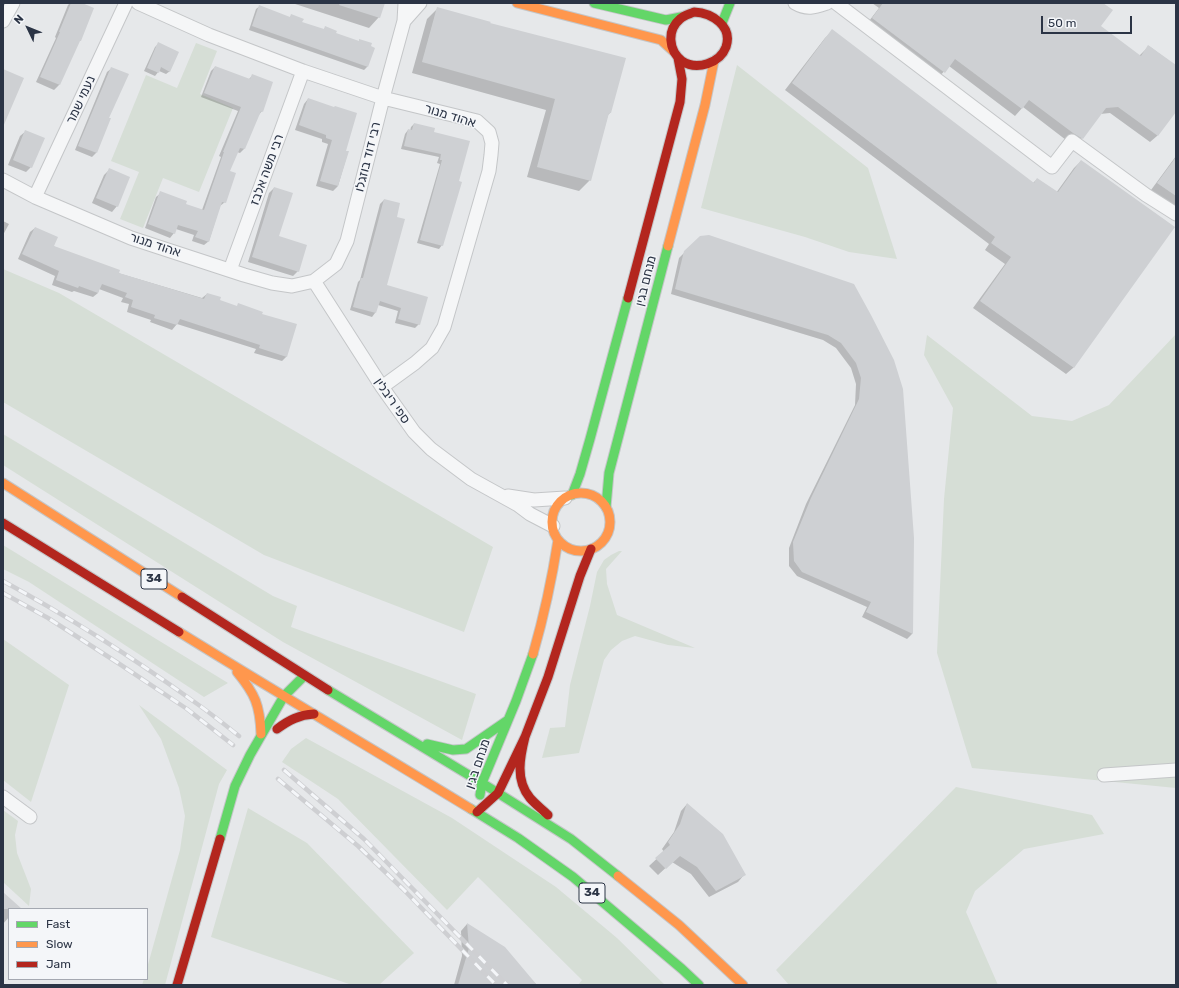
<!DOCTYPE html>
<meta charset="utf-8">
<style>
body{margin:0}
#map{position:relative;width:1179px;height:988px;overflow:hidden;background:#e6e8ea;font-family:Rubik,sans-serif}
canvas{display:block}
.frame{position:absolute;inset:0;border:4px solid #2b3445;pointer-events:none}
.legend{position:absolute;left:8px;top:908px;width:140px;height:72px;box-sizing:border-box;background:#f4f6f9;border:1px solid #a4a8b1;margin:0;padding:5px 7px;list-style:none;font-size:12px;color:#2b3445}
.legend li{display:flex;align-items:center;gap:8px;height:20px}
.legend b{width:20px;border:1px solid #a4a8b1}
.north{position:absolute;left:8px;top:8px;width:40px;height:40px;-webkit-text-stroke:3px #f4f6f9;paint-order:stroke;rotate:313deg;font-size:11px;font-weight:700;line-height:16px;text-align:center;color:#2b3445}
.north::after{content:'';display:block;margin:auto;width:14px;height:18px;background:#2b3445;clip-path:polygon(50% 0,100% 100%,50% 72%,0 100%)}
.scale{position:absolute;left:1041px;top:16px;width:91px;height:18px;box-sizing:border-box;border:2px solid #2b3445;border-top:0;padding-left:5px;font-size:12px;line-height:14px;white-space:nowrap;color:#2b3445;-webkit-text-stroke:3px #f4f6f9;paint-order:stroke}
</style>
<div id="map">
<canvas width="1179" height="988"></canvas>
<div class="frame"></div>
<ul class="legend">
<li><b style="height:5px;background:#63d668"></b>Fast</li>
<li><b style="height:5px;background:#ff974d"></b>Slow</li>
<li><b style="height:5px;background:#b3261e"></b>Jam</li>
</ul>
<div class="north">N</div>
<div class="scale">50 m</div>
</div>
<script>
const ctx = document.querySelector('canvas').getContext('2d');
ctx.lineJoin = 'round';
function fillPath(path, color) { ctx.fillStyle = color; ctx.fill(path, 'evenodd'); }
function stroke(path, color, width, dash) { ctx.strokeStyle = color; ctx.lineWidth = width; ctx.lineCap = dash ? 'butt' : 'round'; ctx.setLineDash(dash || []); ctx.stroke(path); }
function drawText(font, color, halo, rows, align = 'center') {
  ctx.font = font + ' Rubik,Heebo,sans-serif'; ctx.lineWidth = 3; ctx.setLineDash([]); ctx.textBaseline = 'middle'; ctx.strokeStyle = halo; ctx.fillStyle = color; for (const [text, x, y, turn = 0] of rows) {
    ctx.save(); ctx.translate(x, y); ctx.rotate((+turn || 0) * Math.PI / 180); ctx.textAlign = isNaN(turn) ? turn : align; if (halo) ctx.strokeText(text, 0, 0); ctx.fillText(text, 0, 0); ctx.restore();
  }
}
fillPath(new Path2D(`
 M196,43L217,51L200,94L233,108L199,192L163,178L143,228L120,219L139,172L111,161L146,75L177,88Z
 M737,65L868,168L897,259L849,252L805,237L701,208Z
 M3,269L59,293L493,547L464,632L264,555L3,402Z
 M1176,334V788L972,768L937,653L944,499L953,408L924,355L927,335L1032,416L1072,421L1109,405Z
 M3,434L273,596L297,606L291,627L476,694L462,740L283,642L3,465Z
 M3,545L228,683L204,697L29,582L3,569Z
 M619,551H622L606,569L607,584L617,615L695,648L668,645L635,636L622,641L611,650L604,660L579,753L542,758L550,728L565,727L570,685L590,606L597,572L604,560L611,555Z
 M3,639L69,685L31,802L3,780Z
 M139,705L227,770L219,784L165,985H142L144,979H147V968L180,850L185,816L179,788L161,739Z
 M306,738L452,818L556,887L617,938L665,985H578L582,980L478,877L447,910L338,799L282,762L291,749Z
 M956,787L1092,815L1104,834L1024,849L975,891L966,912L998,985H789L776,970Z
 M248,808L307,843L414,953L379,985H352L211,937Z
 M3,810L18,821L15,835L17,853L31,889L29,906L3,882Z`), '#d6ded6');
fillPath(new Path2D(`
 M70,3H80L78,42L59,85L54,90L36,82L56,38L55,37L68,5Z
 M292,3H384L379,17L369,28Z
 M872,3H1101L1099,26L1139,56L1149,46L1176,66V110L1157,136L1150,142L1110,113L1100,114L1082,138L1075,145L1066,140L1023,107L1015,116L949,66L937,79L866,25L879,8Z
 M260,6L289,18L291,16L301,23L323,30L325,28L335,34L358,42L360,40L370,47L374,48L367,67L364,70L249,30L256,9Z
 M438,8L489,23L610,113L608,115L590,180L579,191L527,177L546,110L412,73L427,19Z
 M832,31L1033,183L1037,179L1056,193L1074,168L1081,161L1174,227L1073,368L1066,374L973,308L1005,264L985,250L989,244L785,90L825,38Z
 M158,44L170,71L166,74L159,71L155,76L144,71L155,47Z
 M215,67L248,80L252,76L262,111L258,116L244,149L240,153L237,152L229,172L225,202L220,206L209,241L204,245L192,241L194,235L176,229L174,233L170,238L145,228L156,197L161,193L185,205L202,210L221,157L219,156L238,111L201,97L211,71Z
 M112,68L108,118L109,119L96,153L92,157L75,150L107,72Z
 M308,99L345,151L348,152L338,186L333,191L316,186L328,144L322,142V139L295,130L304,104Z
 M414,124L432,132L458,182L442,245L439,249L417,243L440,164L437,163L439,157L401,149L405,134L408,130L410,131L411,127Z
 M26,131L31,167L26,172L8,165L20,136Z
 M1176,156V208L1151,190Z
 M109,170L117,206L112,212L92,203L104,175Z
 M274,188L277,237L298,271L293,276L248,262L269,193Z
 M384,200L385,285L419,324L415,328L395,323L398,311L378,305L375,313L372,317L350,310L358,282L360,280L380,204Z
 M3,221L9,224L3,235Z
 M35,228L53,246L118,273L202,298L207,294L218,301L261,314L287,356L282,361L254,353L256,349L177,324L172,330L150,322L151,320L127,312L129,304L121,302L123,298L99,289L98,293L93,297L74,291L72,292L52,285L55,276L18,259L30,232Z
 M700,237L854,285L913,538L912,634L907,639L862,617L867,607L797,576L789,566V548L806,504L855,405L856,384L851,368L836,348L823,340L671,294L679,258Z
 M687,804L744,875L738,882L709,897L691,874L672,862L658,875L649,866L664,852L662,849L674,832L681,811Z
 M3,894L16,909H9V917L3,924Z
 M467,924L537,985H454L462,956L461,931Z`), '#0003');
fillPath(new Path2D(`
 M71,3H82L94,8L81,41H80L60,85L40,77L60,32H59Z
 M340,3H385L380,18L339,5Z
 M883,3H1103L1113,10L1101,26L1141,56L1148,45L1176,65V112L1158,136L1118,107L1106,108L1083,139L1073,133L1029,100L1022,109L955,59L945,73L872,18Z
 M259,5L290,17L291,14L304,19L302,22L324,29L325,26L337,31L336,33L359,41V39L372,43L371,46L375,48L368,67L252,26Z
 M437,7L491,22L490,23L626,58L611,113H609L591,181L537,167L555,99L422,62Z
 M832,29L1034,183L1037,178L1058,192L1081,160L1175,227L1074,368L980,301L1011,257L991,243L995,237L792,83Z
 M158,42L179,52L170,72L161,67L159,73L147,68Z
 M215,66L250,79L252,74L273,82L263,112L261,111L245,149L240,148L230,171L236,173L226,203L222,202L209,242L195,237L198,231L178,225L175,234L148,224L160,191L187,201L186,204L204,210L224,152H223L241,107L204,93Z
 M111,67L129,74L109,118H111L97,153L78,146Z
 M3,69L24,78L3,127Z
 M308,98L334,107L335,106L357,113L346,151H349L338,186L320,181L332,140L326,138V135L299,125Z
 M414,123L435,128L434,132L470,141L459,181L462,182L443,246L420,240L442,160H440L441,154L404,146L408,129L412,130Z
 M25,130L45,138L32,168L13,160Z
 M1176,157V196L1157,183Z
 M109,168L130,177L118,207L96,198Z
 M274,187L293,193L279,236L307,245L299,272L252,257Z
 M384,199L400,203L397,217L405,219L387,285L428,297L420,325L398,319L401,308L380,301L376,313L353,307L361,278H363Z
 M35,227L58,237L54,246L120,270L119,273L204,299L207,293L221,297L220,300L237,306L238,303L263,312L262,314L297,324L287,357L259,348L260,345L180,319L177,325L154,318L155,315L131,307L133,300L125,297L127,293L102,284L98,293L79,286L78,288L56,280L59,271L22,254Z
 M709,235L854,284L871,315L894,360L903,389L914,538L913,634L866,612L871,602L802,572L794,561L793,542L811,498L859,399L861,378L856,363L841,343L828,335L675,289L684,251L700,236Z
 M687,803L723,834L746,875L716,891L697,867L680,856L666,869L655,858L670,845L668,842L680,824Z
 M3,892L22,909H3Z
 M467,923L505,947L537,985H458L469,948Z`), '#ced0d3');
const street = new Path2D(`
 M138,3L209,35L303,71L383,98L477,121L489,132L492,143L491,155L489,171L444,327L432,348L415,363L382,387
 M795,3C807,10 815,7 827,3
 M836,3L1052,167L1072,141L1146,195L1176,214
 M3,21L13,3
 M404,21L420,3
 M3,180L35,197L131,238L244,275L272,283L292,286L314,281L336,264L347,241L383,98L404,21L405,3
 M35,197L126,3
 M230,270L303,71
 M314,281L382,387L414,432L431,449L471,479L518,505L530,514L553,526
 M508,496L534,500L565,498
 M1104,775L1176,770
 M3,797L30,817`);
const fast = new Path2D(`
 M594,3L666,20L681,17
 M722,23L730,3
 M572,495L580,474L590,439L628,298
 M606,507L609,473L668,246
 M328,690L482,783L571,839L618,876
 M427,744L453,750L466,749L508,720
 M480,795L482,783L516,701L533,654
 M471,809L518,838L573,877L682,969L699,985
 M220,839L235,786L250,755L284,696L304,676`);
const slow = new Path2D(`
 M517,3L661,40L673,51
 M668,246L705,105L714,61
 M3,483L182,597
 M552 522a29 29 0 1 1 58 0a29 29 0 1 1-58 0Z
 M179,632C276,692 374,750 471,809
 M533,654C544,616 552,579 558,540
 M237,672C255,694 260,705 261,734
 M618,876L679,925L743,985`);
const jam = new Path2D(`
 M694,12C712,13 733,26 726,47C720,63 697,71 682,61C668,50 667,30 680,19C684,15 690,14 694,12Z
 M628,298L680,102L682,79L678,58
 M3,523L179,632
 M182,597L328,690
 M277,729C289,720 299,715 314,714
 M525,737C520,757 515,780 530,798C535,804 542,809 548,815
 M477,812L498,793L525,737L548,677L580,576L591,549
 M177,985L220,839`);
stroke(street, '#c4c6c8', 15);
stroke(fast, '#c4c6c8', 11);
stroke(slow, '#c4c6c8', 11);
stroke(jam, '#c4c6c8', 11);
stroke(street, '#f5f6f7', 13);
stroke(fast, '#63d668', 9);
stroke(slow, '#ff974d', 9);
stroke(jam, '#b3261e', 9);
const rail = new Path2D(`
 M3,581C69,617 132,657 193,701C209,712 224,724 239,736
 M3,593L48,618L118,663L187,709L233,745
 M284,770L364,839L507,985
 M278,779L358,846L403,889L496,985`);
stroke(rail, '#cecfd2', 4.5);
stroke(rail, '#f4f6f9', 3, [9]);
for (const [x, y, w] of [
 [154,579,26],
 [592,893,26]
]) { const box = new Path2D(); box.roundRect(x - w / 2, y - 10, w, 20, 3); ctx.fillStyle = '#f4f6f9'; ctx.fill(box); stroke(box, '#2b3445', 1); }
drawText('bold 12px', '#2b3445', null, [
 ["34",154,579],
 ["34",592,893]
]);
drawText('13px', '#2b3445', '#f4f6f9', [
 ["נעמי שמר",81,100,-65],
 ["אהוד מנור",450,116,17],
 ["רבי דוד בוזגלו",368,157,-76],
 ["רבי משה אלבז",267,170,-70],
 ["אהוד מנור",155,245,18],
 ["מנחם בגין",646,281,-76],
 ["ספי ריבלין",392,401,55],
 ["מנחם בגין",478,764,-71]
]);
</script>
